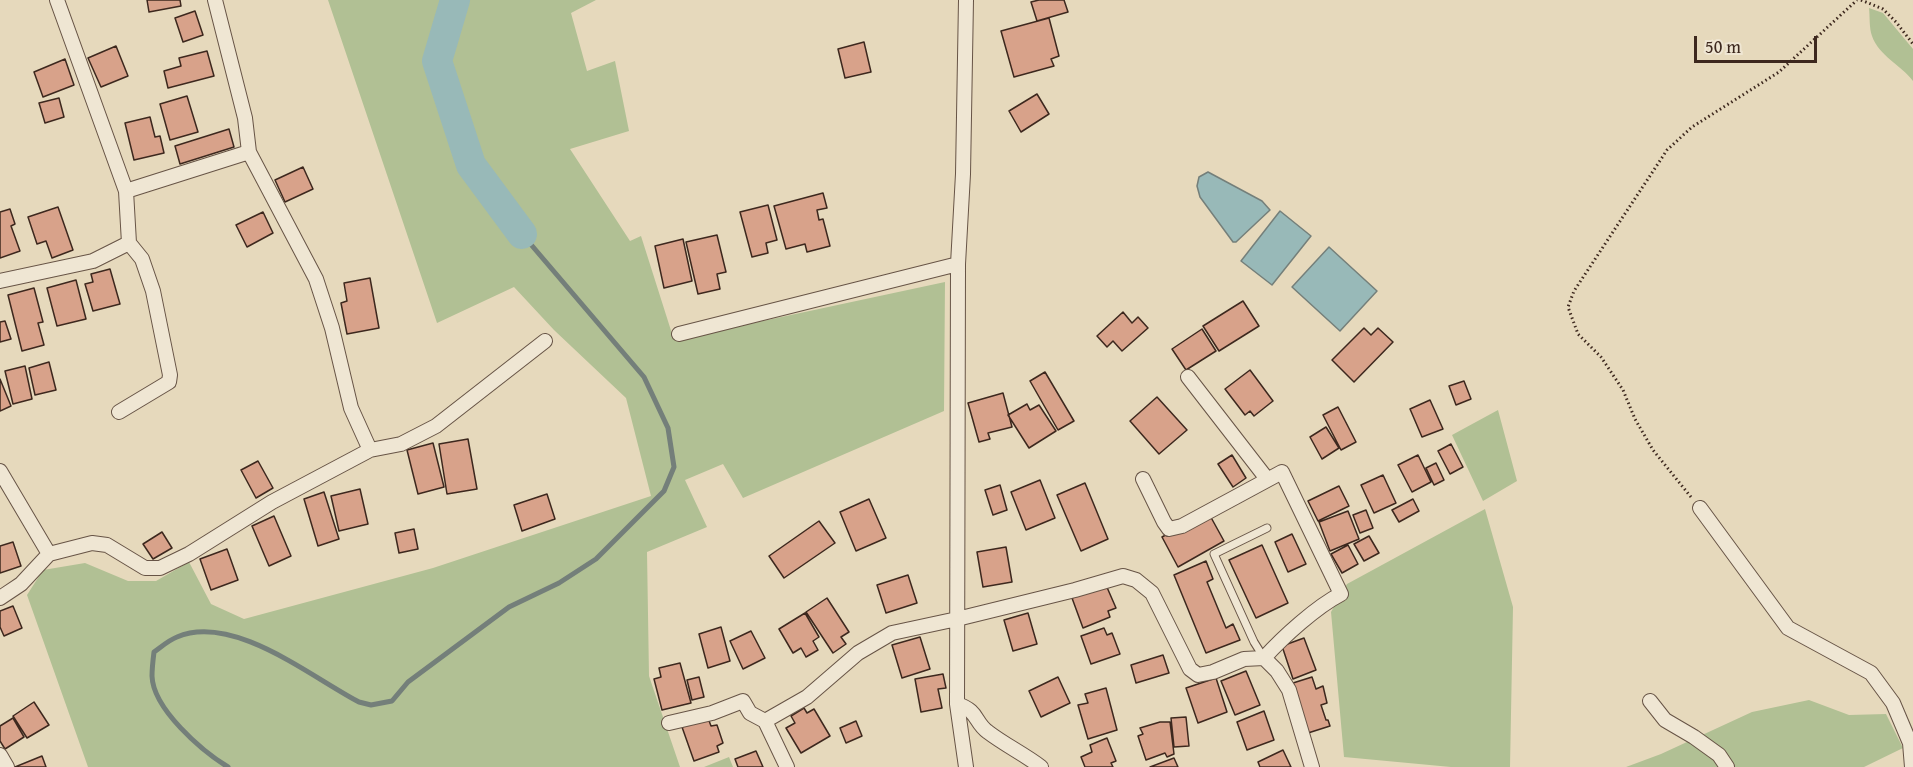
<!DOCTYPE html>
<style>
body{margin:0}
#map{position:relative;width:1913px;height:767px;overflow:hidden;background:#e6d9bc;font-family:"Gentium Book Plus",serif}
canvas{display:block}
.scale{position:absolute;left:1694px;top:36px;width:123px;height:27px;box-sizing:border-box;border:3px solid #3d281e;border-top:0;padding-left:8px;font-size:18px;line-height:21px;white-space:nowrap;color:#3d281e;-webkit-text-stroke:4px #efe6d3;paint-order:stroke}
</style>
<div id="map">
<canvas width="1913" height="767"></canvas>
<div class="scale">50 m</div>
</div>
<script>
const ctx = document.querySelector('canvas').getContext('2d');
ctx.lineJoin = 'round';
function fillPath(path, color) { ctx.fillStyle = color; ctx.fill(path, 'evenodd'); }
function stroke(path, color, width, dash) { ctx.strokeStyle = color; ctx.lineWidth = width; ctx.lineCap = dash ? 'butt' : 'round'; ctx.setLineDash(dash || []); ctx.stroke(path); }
fillPath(new Path2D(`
 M328,0H596L571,13L587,71L615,61L629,131L570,149L630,241L641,236L674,340L945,282L944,411L743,498L723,464L685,480L707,527L647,552L649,676L680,767H88L27,595L43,570L85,563L128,581H156L189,562L211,604L244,619L433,568L651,496L626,398L554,330L514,287L437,323Z
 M1869,8L1883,13L1913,49V81C1901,65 1879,56 1872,36C1869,28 1870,16 1869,8Z
 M1498,410L1517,481L1483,501L1452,435Z
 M1485,509L1513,607L1510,767H1451L1344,757L1331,612L1347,584Z
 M1809,700L1849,715L1886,714L1903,748L1864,767H1626L1661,754L1752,712Z
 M729,757L733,767H704Z`), '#b1c094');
const water = new Path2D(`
 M1208,172L1262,201L1270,210L1236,242H1233L1200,197L1197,186L1199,177Z
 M1280,211L1311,236L1272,285L1241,261Z
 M1329,247L1377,291L1340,331L1292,287Z`);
fillPath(water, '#98b9b8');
stroke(water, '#747f7a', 1.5);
stroke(new Path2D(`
 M228,767C202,751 153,709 152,676C152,668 153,660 154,652C161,647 169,640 177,637C233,613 311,677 359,702L371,705L392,701L408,682L509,607L559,583L596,559L664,491L674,467L668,428L644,377L522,234`), '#747f7a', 5);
stroke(new Path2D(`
 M455,0L437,61L471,165L522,234`), '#98b9b8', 30);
const building = new Path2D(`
 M147,0H180L181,6L149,12Z
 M1039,0H1064L1068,12L1037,21L1031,2Z
 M195,11L203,35L183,42L175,18Z
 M1049,18L1059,56L1051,59L1054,66L1014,77L1001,31Z
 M864,42L871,72L845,78L838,49Z
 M116,46L128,76L101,87L88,58Z
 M207,51L214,76L168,88L164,71L181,66L179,58Z
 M65,59L74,85L43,97L34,72Z
 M1037,94L1049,114L1021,132L1009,111Z
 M187,96L198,132L170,140L160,104Z
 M59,98L64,117L45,123L39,103Z
 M150,117L155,137L160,136L164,153L134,160L125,123Z
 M229,129L234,147L180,164L175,146Z
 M303,167L313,189L285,202L275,180Z
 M823,193L827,208L817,210L819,220L823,219L830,246L807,252L805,244L786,249L774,206Z
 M768,205L777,240L766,243L768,253L752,257L740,212Z
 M58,207L73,250L52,258L46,241L37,244L28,217Z
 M10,209L15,224L11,226L20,251L0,258V212Z
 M263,212L273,233L247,247L236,225Z
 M717,235L726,272L717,274L720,289L698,294L686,242Z
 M683,239L692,281L664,288L655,246Z
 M110,269L120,304L93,311L85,284L93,282L91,274Z
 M370,278L379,328L347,334L341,303L347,301L344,283Z
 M76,280L86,319L57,326L47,288Z
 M34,288L43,322L38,323L44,345L22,351L8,295Z
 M1243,301L1259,326L1219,351L1203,326Z
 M1123,312L1132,323L1138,317L1148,328L1122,351L1113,341L1107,347L1097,336Z
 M5,321L11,339L0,342V322Z
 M1364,328L1371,335L1378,328L1393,342L1354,382L1332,360Z
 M1202,329L1216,351L1186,370L1172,349Z
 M49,362L56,390L35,395L29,368Z
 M25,366L32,399L13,404L5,371Z
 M1250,370L1273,401L1254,416L1250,411L1245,415L1225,389Z
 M1045,372L1074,421L1058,430L1030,381Z
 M0,379L11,406L0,411Z
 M1464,381L1471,399L1456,405L1449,386Z
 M1003,393L1012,427L988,433L990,439L979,442L968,403Z
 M1157,397L1187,430L1159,454L1130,421Z
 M1430,400L1443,429L1422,437L1410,409Z
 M1027,404L1030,410L1039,405L1056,431L1029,448L1008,415Z
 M1338,407L1356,442L1341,450L1323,415Z
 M1326,427L1339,448L1322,459L1310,437Z
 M468,439L477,489L447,494L439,444Z
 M433,443L444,487L418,494L407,450Z
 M1451,444L1463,467L1450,474L1438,451Z
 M1232,455L1246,478L1233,487L1218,464Z
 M1418,455L1431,482L1412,492L1398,465Z
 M258,461L273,488L256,498L241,470Z
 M1436,463L1444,480L1434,485L1426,468Z
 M1383,475L1396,503L1374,513L1361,485Z
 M1040,480L1055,518L1026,530L1011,492Z
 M1085,483L1108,539L1081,551L1057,495Z
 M1000,485L1007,510L993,515L985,490Z
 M1339,486L1349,506L1318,521L1308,501Z
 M360,489L368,524L339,531L331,496Z
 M324,492L339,539L318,546L304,499Z
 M547,494L555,519L522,531L514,505Z
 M869,499L886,538L856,551L840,512Z
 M1413,499L1419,511L1399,522L1392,510Z
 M1366,510L1373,528L1360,533L1353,515Z
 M1348,511L1359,539L1330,551L1319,522Z
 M1208,512L1224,541L1178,567L1162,537Z
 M274,516L291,556L269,566L252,526Z
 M819,521L835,543L784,578L769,556Z
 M414,529L418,549L399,553L395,533Z
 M162,532L172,548L153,559L143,544Z
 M1292,534L1306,564L1288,572L1275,542Z
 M1369,536L1379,553L1364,561L1354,544Z
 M13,542L21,566L0,573V546Z
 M1262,545L1288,603L1256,618L1229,560Z
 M1348,545L1358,564L1342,573L1331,554Z
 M1006,547L1012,582L983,587L977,552Z
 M227,549L238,580L211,590L200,559Z
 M1206,561L1213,579L1207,582L1226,628L1233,624L1240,640L1206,653L1174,575Z
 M908,575L917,603L886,613L877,585Z
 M1106,585L1116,608L1108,611L1110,617L1083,628L1072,598Z
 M827,598L849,632L841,637L846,644L833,653L806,612Z
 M13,606L22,628L4,636L0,627V611Z
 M805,613L819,637L813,641L818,650L806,657L801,648L793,653L779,629Z
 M1028,613L1037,644L1013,651L1004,620Z
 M721,627L730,661L708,668L699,634Z
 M1104,628L1107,635L1112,633L1120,654L1091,664L1081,636Z
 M751,631L765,658L743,669L730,641Z
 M920,637L930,669L902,678L892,645Z
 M1304,638L1316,670L1293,679L1282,646Z
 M1163,655L1169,673L1136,683L1131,665Z
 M680,663L691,703L662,710L654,679L661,677L659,668Z
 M1246,671L1260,705L1235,715L1221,681Z
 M943,674L946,688L938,689L942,708L921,712L915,679Z
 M699,677L704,697L692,700L687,680Z
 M1058,677L1070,703L1041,717L1029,691Z
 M1312,677L1316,689L1323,686L1327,703L1321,705L1326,720H1328L1330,726L1308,733L1293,683Z
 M1216,678L1227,712L1198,723L1186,688Z
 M1106,688L1117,730L1088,739L1078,705L1088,703L1085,694Z
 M34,702L49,725L27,738L13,716Z
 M804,708L807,713L814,709L830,736L801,753L786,728L795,723L791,716Z
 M1264,711L1274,740L1247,750L1237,722Z
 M1186,717L1189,746L1174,747L1171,718Z
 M13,718L24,737L5,749L0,741V726Z
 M708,718L711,726L717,725L723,743L717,746L719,752L694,761L682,727Z
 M856,721L862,736L846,743L840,728Z
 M1160,722H1170L1174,754L1167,757L1165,753L1146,760L1138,736L1143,734L1140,728Z
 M1107,738L1116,761L1111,763L1113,767H1085L1081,757L1092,752L1090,745Z
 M1283,750L1291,767H1260L1258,762Z
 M756,751L763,767H738L735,759Z
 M42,756L46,767H15Z
 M1174,758L1178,767H1150Z`);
fillPath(building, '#d8a28a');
stroke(building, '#3d281e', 1.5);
const lane = new Path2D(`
 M1264,658L1254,642L1214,554L1267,528`);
const street = new Path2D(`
 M57,0L126,191L129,243L142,259L153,291L170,375L169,382L119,412
 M215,0L245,118L249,152L316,279L332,328L351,408L370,450
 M126,191L249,152
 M0,281L93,261L129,243
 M679,334L958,264
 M1188,377L1267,479
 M0,471L49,554
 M1700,508L1788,628L1871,673L1893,703L1910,743L1912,767
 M0,598L21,584L49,554L92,543L107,545L145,568H160L189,554L272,502L370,450L401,444L436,426L545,341
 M1264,658L1277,671L1289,690L1312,767
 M1650,701L1665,720L1694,737L1719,755L1727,767
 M957,704C979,711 974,722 988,732C1005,745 1024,754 1041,767
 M765,721L807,697L858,653L892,633L957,619L1075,590L1123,576L1136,580L1152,593L1190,669L1198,675L1213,672L1244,659L1264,658C1283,637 1316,607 1341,594L1282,472L1182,526L1169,529L1164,522L1143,479
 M669,723L712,713L743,701L750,713L765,721L787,767
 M0,755L7,767
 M966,767L957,704L958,264L963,174L966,0`);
stroke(lane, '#675446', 9);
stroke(street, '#675446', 16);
stroke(new Path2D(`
 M1861,0L1883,9L1896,22L1913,44
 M1691,497L1653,450L1635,419L1623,390L1601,357L1578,334L1568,307L1574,291L1667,150L1692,127L1779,72L1857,0`), '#3d281e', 3, [1.5, 3]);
stroke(lane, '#efe6d3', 7);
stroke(street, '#efe6d3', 14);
</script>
